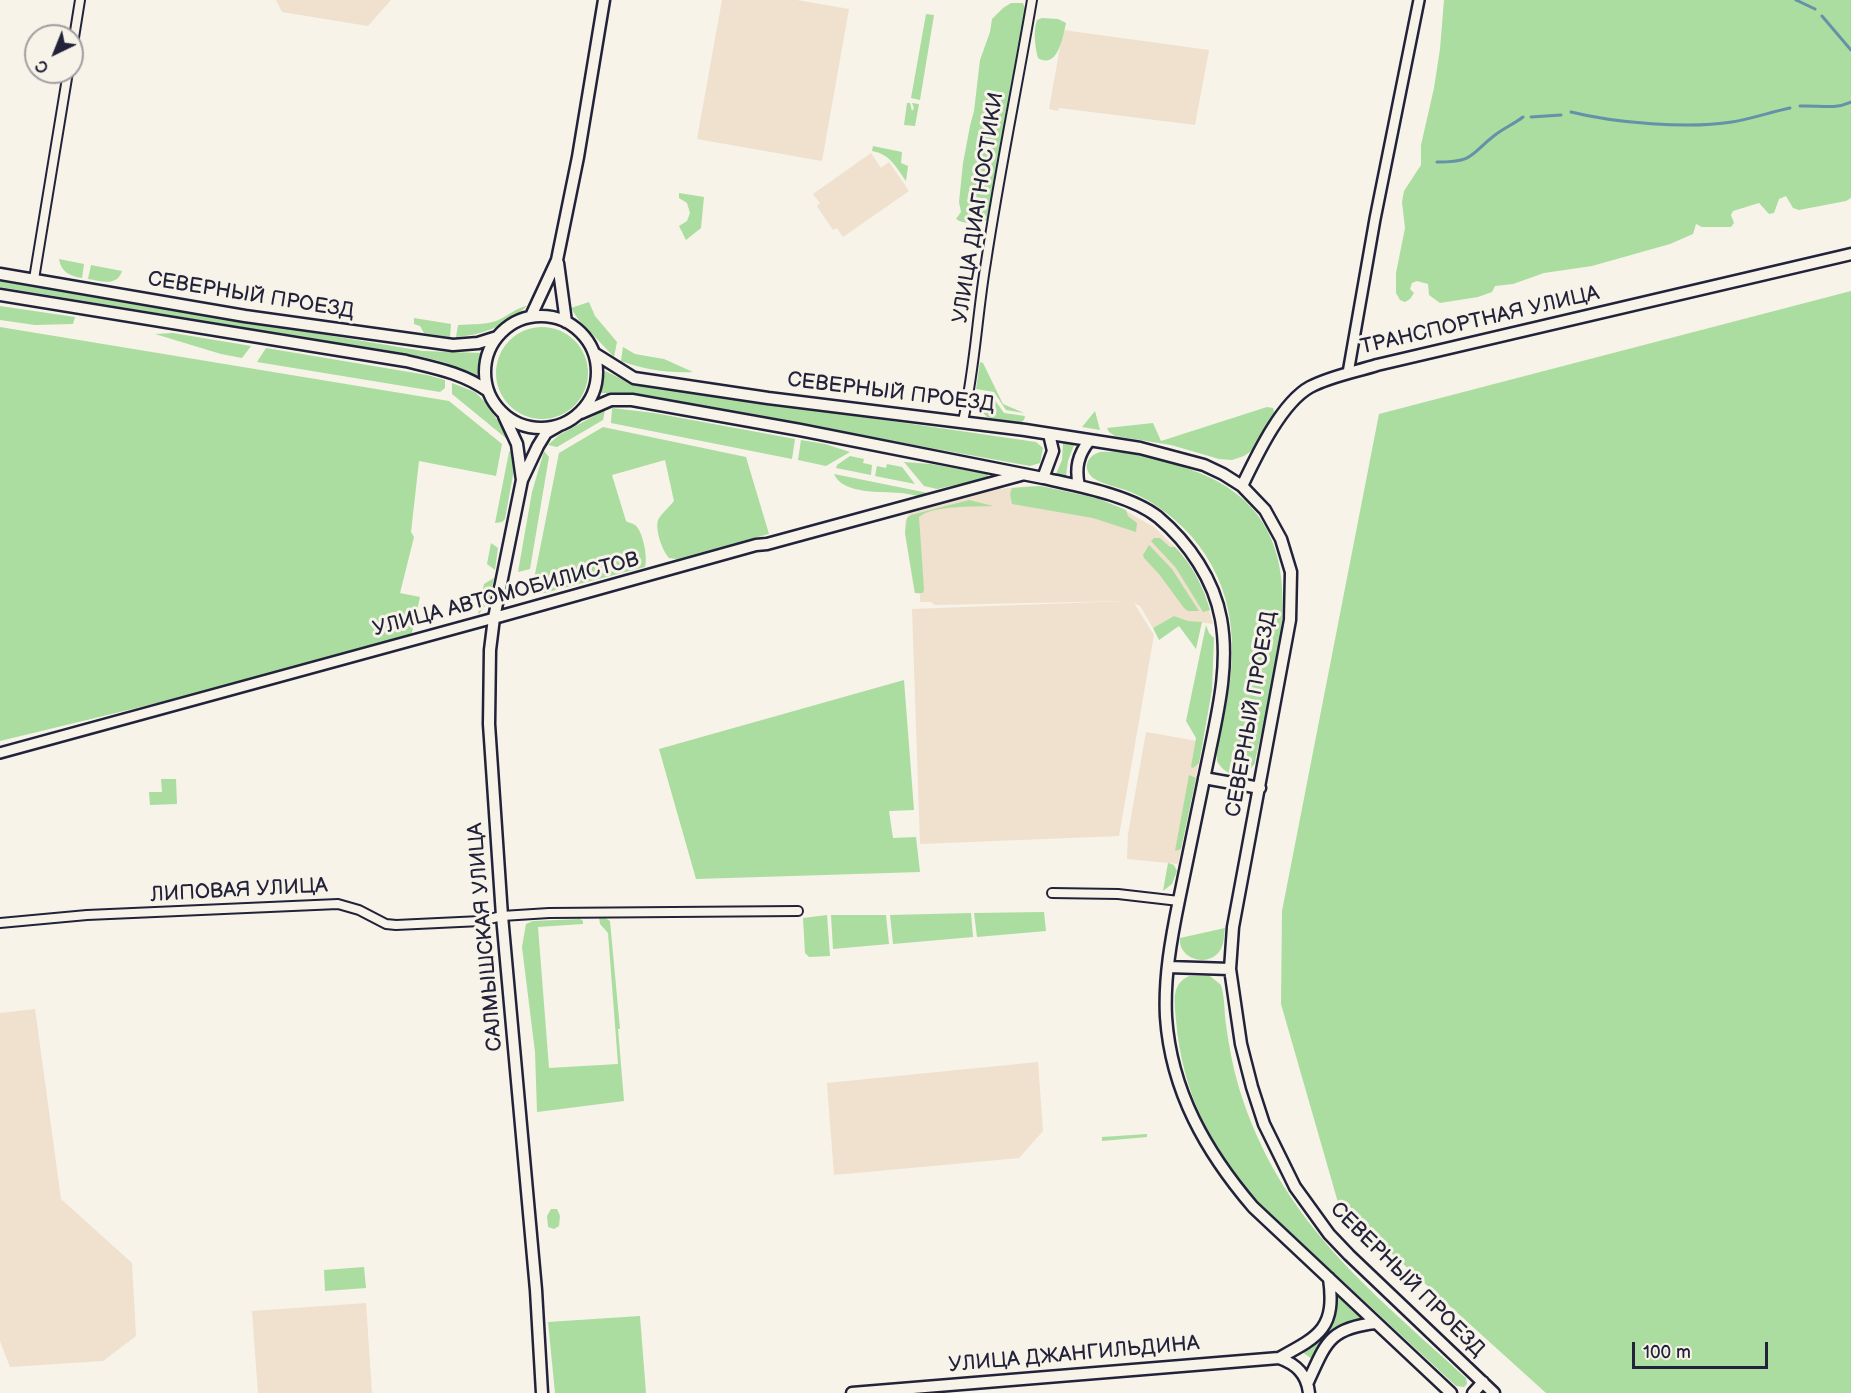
<!DOCTYPE html>
<meta charset="utf-8">
<style>
body{margin:0}
#map{position:relative;width:1851px;height:1393px;overflow:hidden;background:#f7f3e8;font-family:"Balsamiq Sans",sans-serif}
canvas{display:block}
.north{position:absolute;left:24px;top:24px;width:60px;height:60px;box-sizing:border-box;background:#f7f3e8;border:2px solid #a29fa3;border-radius:50%;rotate:223deg;font-size:16px;font-weight:700;line-height:24px;text-align:center;color:#22223b}
.north::after{content:'';display:block;margin:auto;width:21px;height:27px;background:#22223b;clip-path:polygon(50% 0,100% 100%,50% 72%,0 100%)}
.scale{position:absolute;left:1632px;top:1342px;width:136px;height:27px;box-sizing:border-box;border:3px solid #22223b;border-top:0;padding-left:8px;font-size:18px;line-height:21px;white-space:nowrap;color:#22223b;-webkit-text-stroke:4px #f7f3e8;paint-order:stroke}
</style>
<div id="map">
<canvas width="1851" height="1393"></canvas>
<div class="north">С</div>
<div class="scale">100 m</div>
</div>
<script>
const ctx = document.querySelector('canvas').getContext('2d');
ctx.lineJoin = 'round';
function fillPath(path, color) { ctx.fillStyle = color; ctx.fill(path, 'evenodd'); }
function stroke(path, color, width, dash) { ctx.strokeStyle = color; ctx.lineWidth = width; ctx.lineCap = dash ? 'butt' : 'round'; ctx.setLineDash(dash || []); ctx.stroke(path); }
function drawText(font, color, halo, rows, align = 'center') {
  ctx.font = font + ' "Balsamiq Sans",sans-serif'; ctx.lineWidth = 6; ctx.setLineDash([]); ctx.textBaseline = 'middle'; ctx.strokeStyle = halo; ctx.fillStyle = color; for (const [text, x, y, turn = 0] of rows) {
    ctx.save(); ctx.translate(x, y); ctx.rotate((+turn || 0) * Math.PI / 180); ctx.textAlign = isNaN(turn) ? turn : align; if (halo) ctx.strokeText(text, 0, 0); ctx.fillText(text, 0, 0); ctx.restore();
  }
}
fillPath(new Path2D(`
 M276,0H391L368,26L282,12Z
 M722,0H797L849,9L822,161L697,139Z
 M1063,30L1209,50L1195,125L1059,108L1058,111L1049,109Z
 M871,153L881,168L889,162L909,191L843,237L837,228L833,230L817,206L820,203L813,194Z
 M1031,486L1047,487L1096,498L1117,506L1154,527L1180,552L1193,570L1205,594L1213,624L1188,621L1174,616L1153,628L1140,606L1134,603L1154,635L1119,836L920,844L912,609L1126,601L935,605L931,602H920V594L915,593L914,591L905,533V522L910,511L997,489Z
 M1146,732L1203,742L1178,864L1127,859L1128,834Z
 M35,1009L61,1199L132,1263L136,1336L103,1361L10,1367L0,1341V1013Z
 M1038,1062L1043,1131L1019,1158L834,1175L827,1083Z
 M366,1303L372,1393H258L252,1311Z`), '#f0e0ce');
fillPath(new Path2D(`
 M1444,0H1851V198L1846,201L1799,210L1793,208L1786,196L1779,199L1774,213L1769,214L1759,203L1733,211L1731,215L1734,223L1731,227H1702L1696,224L1693,234L1670,244L1592,266L1544,273L1513,284L1495,286L1492,292L1478,297L1440,303L1429,295L1428,284L1417,281L1412,283L1410,289L1414,293L1410,299L1405,302L1400,300L1396,293V273L1405,228L1402,202L1404,191L1421,165V145L1434,88L1440,49Z
 M1011,3H1023L1026,11L989,220C978,221 965,226 956,219L961,212L959,202L963,163L970,126L974,111L980,60L990,32L992,19L1003,8Z
 M926,14L934,15L920,100L911,98Z
 M1042,18L1058,19L1066,23C1063,36 1058,70 1038,58C1035,46 1033,32 1037,20Z
 M907,103H910L912,111L914,108L912,103L919,104L915,126L904,125Z
 M873,146L902,152L901,163L908,166L906,181C896,167 890,154 872,151Z
 M679,193L704,197L701,228L686,240L679,226L687,221L690,213L687,203L679,198Z
 M59,259L84,264L82,278C70,276 61,272 59,259Z
 M91,265L122,271C117,287 101,281 88,279Z
 M0,281L423,351L482,353L477,376L443,362L423,357L0,287Z
 M1851,291V1393H1546L1339,1206L1281,1004L1282,911L1379,414Z
 M589,302L595,316L617,342L614,357L578,319L571,308Z
 M0,306L75,317L73,324L35,325L0,320Z
 M527,306C505,325 485,335 456,337L458,325C471,324 484,325 496,321C507,317 515,308 527,306Z
 M414,318L451,324L450,337L424,333L420,326L414,324Z
 M0,327L449,401L502,444L496,476L419,461L411,532L414,537L400,593L420,597L411,637L157,703L0,741Z
 M496 373a46 46 0 1 1 92 0a46 46 0 1 1-92 0Z
 M173,333L251,346L242,358L221,354L155,334Z
 M623,347L635,354L664,359L693,372C668,373 645,370 621,361Z
 M266,348L427,375L445,380V388L440,392L257,362Z
 M980,362L983,363L1003,404L1024,413L1006,410L994,392L976,389Z
 M605,371L630,383L1036,442L1043,448L1040,463L1030,466L629,393H601Z
 M452,383L475,392L485,402L510,439H507L452,394Z
 M976,393L992,396L1004,413L1025,416L1024,420L1019,424L987,417L976,405Z
 M1267,407L1273,408L1275,415L1254,449L1244,456L1232,460L1219,459L1171,445L1115,436L1109,432L1107,428L1153,423L1161,441Z
 M612,408L654,413L795,439L792,459L611,423Z
 M605,410L603,420L557,447L548,445L559,435Z
 M1095,411L1100,430L1082,427Z
 M603,427L746,457L769,534L677,559L669,558C662,550 655,530 658,520C661,514 670,506 674,501L665,460L612,475L626,521C629,523 632,523 635,525C643,531 648,558 645,567L544,593L531,594L559,453Z
 M801,440L825,444L850,452L826,466L798,460Z
 M1063,443L1074,445L1068,461L1066,476L1056,474L1062,460Z
 M513,448L515,464L505,519L502,522L495,523L509,452Z
 M544,451L549,457L530,569L518,572L532,492Z
 M1100,452C1128,450 1168,461 1194,471C1327,519 1277,661 1255,763C1245,779 1226,778 1217,761C1216,743 1223,724 1226,707C1238,644 1235,588 1192,537C1176,519 1156,503 1133,493C1123,488 1098,484 1091,476C1082,466 1089,455 1100,452Z
 M850,456L864,459L863,463L872,465L871,475L836,468L837,465Z
 M904,462L931,464L988,474V478L937,489L924,486Z
 M887,464L902,467L915,484L875,476L877,466L886,468Z
 M834,474L933,494C921,499 913,494 900,493C882,491 843,495 834,474Z
 M1040,486L1096,498L1126,510L1128,516L1137,523L1136,532L1093,518L1012,504L1010,494L1012,488Z
 M969,500L993,506C975,507 933,505 919,517L924,589L923,593H915L905,533L907,518L911,515Z
 M1154,538H1160L1170,547H1175C1192,565 1203,586 1210,610L1203,612L1176,568L1151,541Z
 M491,543L498,548L495,570L487,564Z
 M1149,545L1172,569L1199,611H1188L1184,608L1159,574L1144,558L1143,555Z
 M494,578L489,601L478,615L484,584Z
 M1174,616L1188,621L1202,622L1196,649L1179,626L1159,640L1153,628Z
 M1206,625L1209,633L1214,638L1212,690L1199,763L1193,768L1191,767L1196,738L1186,721Z
 M904,680L914,810L889,811L893,838L916,837L920,872L696,879L659,749Z
 M1189,775L1196,778L1181,849L1175,851Z
 M161,779H176L177,804L150,805L149,792H162Z
 M1168,863L1174,865L1177,871L1172,884L1163,891Z
 M1044,912L1046,931L977,937L974,913Z
 M971,913L973,937L893,944L890,915Z
 M827,915L830,956L809,957L805,953L803,918Z
 M831,915H886L889,944L833,949Z
 M599,917H604L610,921L620,1029H618L624,1101L537,1112L535,1052L522,947L526,924L533,921L580,919L583,921V924L538,927L549,1068L618,1064L608,933L600,924Z
 M1225,928C1224,936 1224,946 1219,952C1206,968 1178,958 1180,938Z
 M1189,976H1210L1221,985C1225,998 1224,1012 1226,1025C1229,1046 1233,1068 1239,1088C1280,1221 1368,1288 1466,1378L1467,1384L1464,1387L1456,1386L1266,1210C1214,1159 1182,1093 1176,1020C1175,1003 1170,985 1189,976Z
 M1147,1134V1137L1102,1141V1137Z
 M551,1209H557L560,1216L559,1226L554,1229L548,1227L547,1216Z
 M364,1267L366,1288L325,1291L324,1270Z
 M1336,1295L1362,1319C1331,1324 1325,1331 1312,1359L1302,1352C1328,1336 1336,1325 1336,1295Z
 M640,1316L646,1393H555L548,1322Z`), '#aadd9f');
stroke(new Path2D(`
 M1796,0L1815,9
 M1822,16L1851,50
 M1800,106C1819,105 1833,110 1851,102
 M1571,112C1615,123 1688,129 1732,122C1751,119 1771,112 1790,108
 M1531,117L1561,115
 M1437,162C1475,162 1469,155 1495,135C1504,128 1514,124 1523,117`), '#6592a8', 3);
const minor = new Path2D(`
 M72,50L80,0
 M34,279L68,72
 M963,421C975,369 977,315 986,262C999,175 1017,88 1032,0
 M1052,893L1118,894L1179,901
 M0,923L87,915L338,904L359,910L386,924L396,925L481,921L502,916L549,913L798,911`);
const tertiary = new Path2D(`
 M1348,373L1375,219L1419,0
 M0,753L494,618`);
const secondary = new Path2D(`
 M558,263L566,322
 M0,274L245,316L453,345L478,343L497,337
 M0,295L406,361C435,368 463,373 488,391
 M531,316L557,260L578,157L604,0
 M485 372a56 56 0 1 1 112 0a56 56 0 1 1-112 0Z
 M594,353L634,378L768,398L1025,430L1140,448L1204,465L1223,474L1242,486L1265,510L1281,539L1291,572L1290,620L1233,927L1230,969L1241,1044L1252,1087L1264,1124L1295,1187L1329,1234L1349,1255L1494,1393
 M581,413L611,400H632L800,430L1043,478C1078,486 1130,495 1158,517C1189,543 1214,580 1221,619C1229,663 1219,707 1210,750C1200,800 1189,850 1179,900C1171,939 1164,978 1166,1017C1171,1091 1206,1152 1253,1207L1451,1393
 M504,416L517,444L522,480
 M1043,478L1053,451L1049,434
 M1079,486C1075,468 1078,455 1089,441
 M1242,486C1256,457 1281,403 1310,387C1331,376 1355,372 1377,365L1851,254
 M494,618L756,545L767,544L1021,475
 M1204,778L1260,788
 M1168,967L1230,969
 M1279,1358C1320,1336 1336,1328 1329,1278
 M1308,1382C1326,1343 1329,1328 1376,1323
 M542,1393L536,1290L502,916L489,724L490,650L494,618L522,480L538,446L546,433L560,425
 M852,1393L1279,1358C1296,1364 1307,1374 1309,1393
 M1473,1393L1483,1382`);
stroke(minor, '#22223b', 12);
stroke(tertiary, '#22223b', 14);
stroke(secondary, '#22223b', 15);
stroke(minor, '#f7f3e8', 8);
stroke(tertiary, '#f7f3e8', 9);
stroke(secondary, '#f7f3e8', 10);
drawText('21px', '#22223b', '#f7f3e8', [
 ["УЛИЦА ДИАГНОСТИКИ",979,208,-81],
 ["СЕВЕРНЫЙ ПРОЕЗД",251,296,9],
 ["ТРАНСПОРТНАЯ УЛИЦА",1480,321,-13],
 ["СЕВЕРНЫЙ ПРОЕЗД",891,393,7],
 ["УЛИЦА АВТОМОБИЛИСТОВ",506,595,-15],
 ["СЕВЕРНЫЙ ПРОЕЗД",1252,714,-80],
 ["ЛИПОВАЯ УЛИЦА",239,891,-3],
 ["САЛМЫШСКАЯ УЛИЦА",486,937,-95],
 ["СЕВЕРНЫЙ ПРОЕЗД",1407,1280,45],
 ["УЛИЦА ДЖАНГИЛЬДИНА",1074,1355,-5]
]);
</script>
